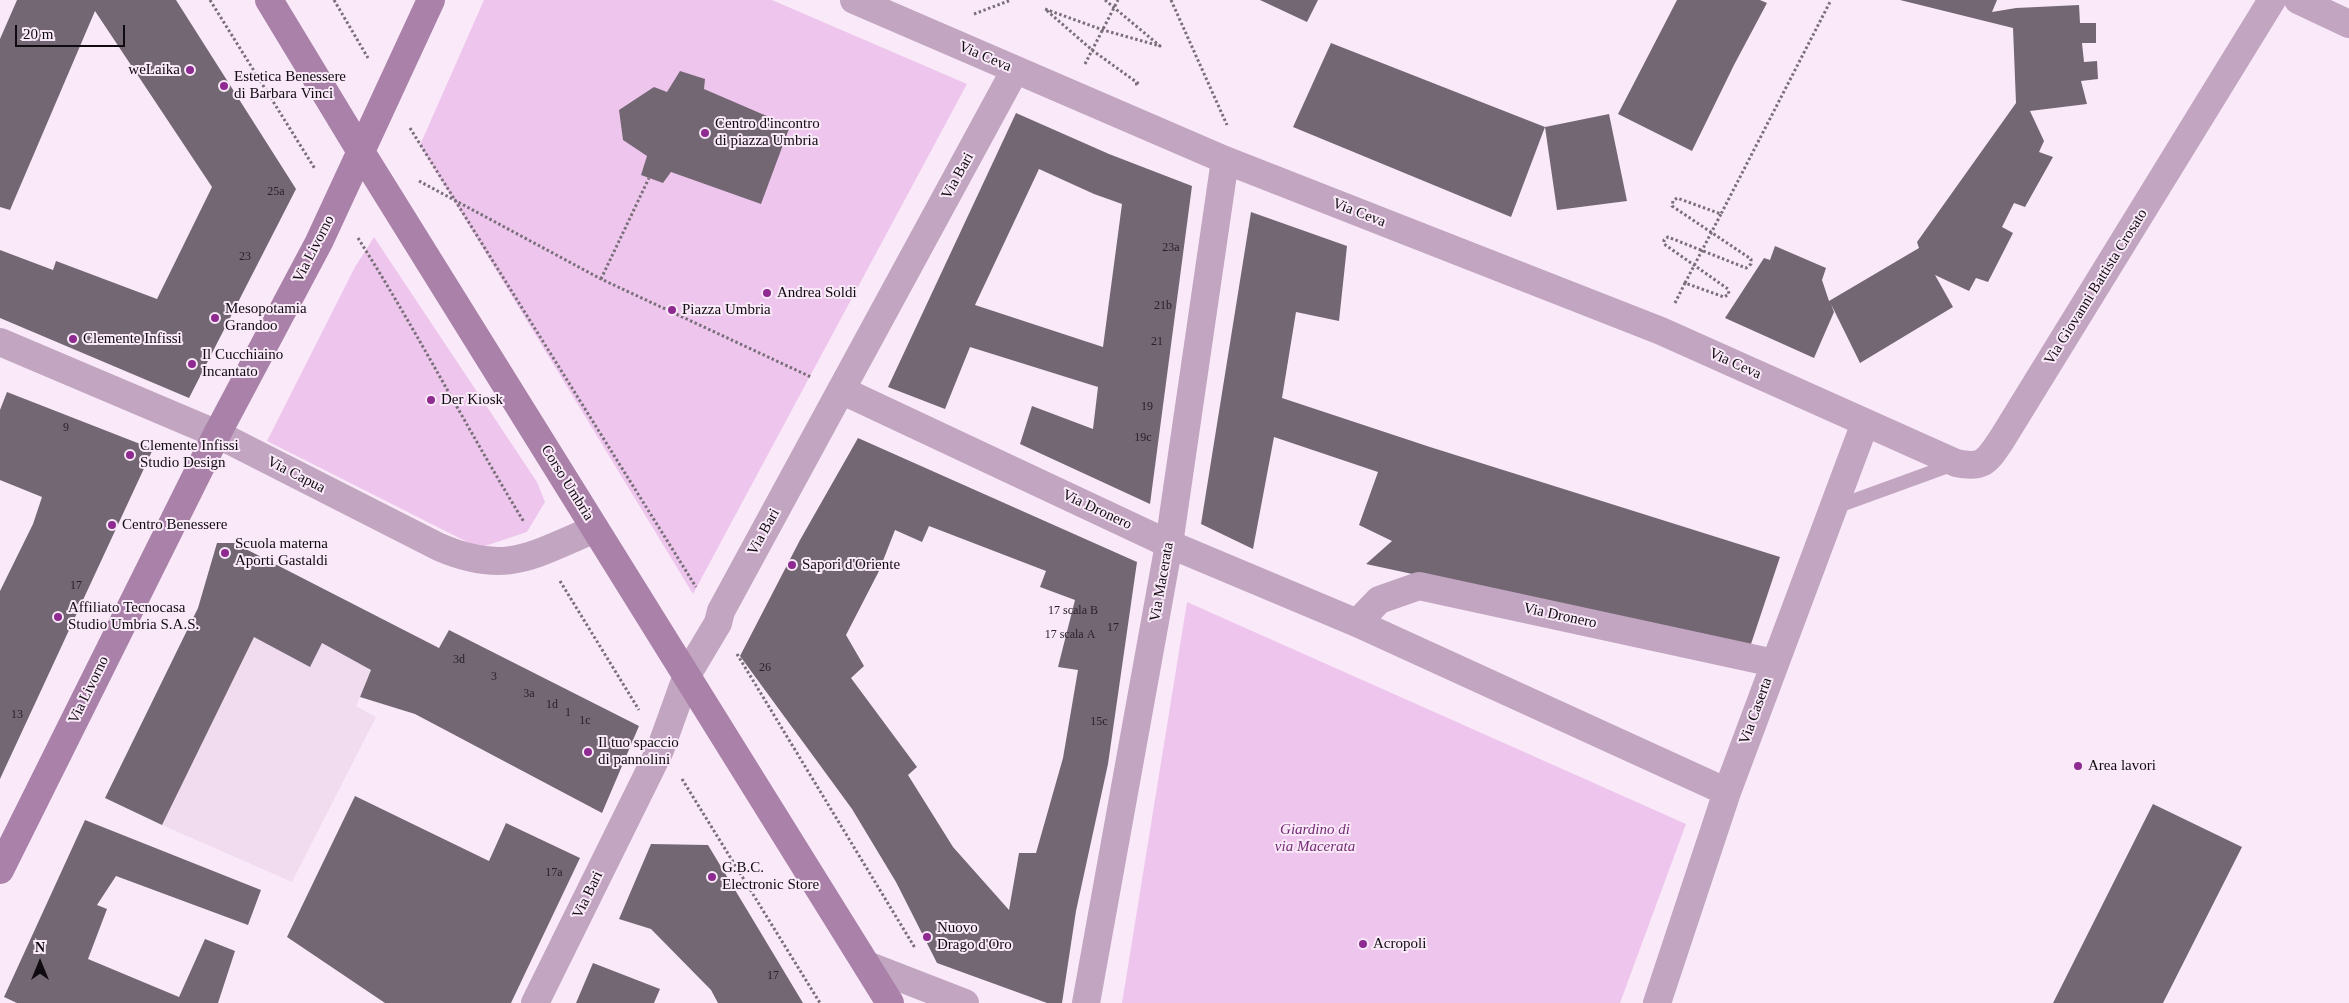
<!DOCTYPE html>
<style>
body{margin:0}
#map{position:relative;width:2349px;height:1003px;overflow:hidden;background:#faeaf9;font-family:"Times New Roman",serif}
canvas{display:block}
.north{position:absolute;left:15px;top:938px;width:50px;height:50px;-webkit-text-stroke:4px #faeaf9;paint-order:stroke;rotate:0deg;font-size:14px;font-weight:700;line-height:20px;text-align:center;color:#100b10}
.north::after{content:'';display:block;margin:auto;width:18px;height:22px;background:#100b10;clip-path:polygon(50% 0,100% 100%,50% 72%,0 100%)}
.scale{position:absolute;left:15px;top:25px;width:110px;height:22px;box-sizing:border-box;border:2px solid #100b10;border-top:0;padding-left:6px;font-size:15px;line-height:18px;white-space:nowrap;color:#100b10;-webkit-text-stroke:4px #faeaf9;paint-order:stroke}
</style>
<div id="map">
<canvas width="2349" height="1003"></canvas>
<div class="north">N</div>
<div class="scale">20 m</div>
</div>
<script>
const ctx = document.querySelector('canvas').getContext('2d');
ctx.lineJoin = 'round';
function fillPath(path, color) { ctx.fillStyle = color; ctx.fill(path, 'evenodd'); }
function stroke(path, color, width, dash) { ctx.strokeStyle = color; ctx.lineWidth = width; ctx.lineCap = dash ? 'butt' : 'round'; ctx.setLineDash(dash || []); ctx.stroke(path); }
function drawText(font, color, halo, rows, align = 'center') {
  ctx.font = font + ' "Times New Roman",serif'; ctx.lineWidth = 4; ctx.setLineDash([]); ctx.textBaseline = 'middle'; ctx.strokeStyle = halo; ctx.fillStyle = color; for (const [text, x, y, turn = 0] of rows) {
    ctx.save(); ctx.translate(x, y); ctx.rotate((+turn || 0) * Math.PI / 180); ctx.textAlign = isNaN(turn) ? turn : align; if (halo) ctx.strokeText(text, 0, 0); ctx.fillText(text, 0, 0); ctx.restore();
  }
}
fillPath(new Path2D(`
 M217,543H234L344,600L322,643L371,670L356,706L376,717L292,882L162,825L154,699L198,608Z`), '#f0dbef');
fillPath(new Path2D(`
 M484,0H772L967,84L693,594L420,145Z
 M374,237L537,482L545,502L527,532L479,548L267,441L355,267Z
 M1187,602L1686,824L1620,1003H1122Z`), '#eec6ed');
fillPath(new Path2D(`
 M17,0H176L296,189L189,398L0,318V250L53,270L56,261L157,299L212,187L95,11L10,210L0,207V39Z
 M1260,0H1318L1307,22Z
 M1677,0H1760L1767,3L1734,65L1692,151L1618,114Z
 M1900,0H1997L1992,12L2016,8L2079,5L2080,23H2096V43H2082L2084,62L2097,61L2098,79L2081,81L2087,104L2030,111L2044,141L2039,152L2053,157L2025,207L2014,203L2002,227L2013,233L1988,282L1976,278L1969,291L1935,275L1953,307L1860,363L1831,304L1834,312L1814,358L1725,318L1764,258L1770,260L1775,246L1826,268L1822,280L1829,301L1919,248L1917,242L2016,103L2013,28Z
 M1331,43L1545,127L1511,217L1293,127Z
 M680,71L705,79L704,89L790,126L761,204L671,172L663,183L641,175L647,156L623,140L619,110L654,87L667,92Z
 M1016,113L1109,154L1192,186L1150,504L1020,444L1032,406L1093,429L1098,387L970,347L945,409L888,387ZM1039,169L1094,194L1122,204L1103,347L975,305Z
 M1609,114L1627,201L1557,210L1545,127Z
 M1251,212L1347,246L1339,321L1296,312L1282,398L1430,447L1780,557L1750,647L1366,564L1392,541L1359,525L1378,472L1274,437L1253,549L1201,524Z
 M7,392L153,449L0,779V591L33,524L42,497L0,480V410Z
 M858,438L1137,562L1108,764L1076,911L1062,1003H1047L937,963L896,882L852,809L740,656L800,540ZM929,526L1046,571L1040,587L1075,600L1058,667L1078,670L1063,758L1036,853H1019L1009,910L953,847L908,775L917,767L851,678L864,666L846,635L879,571L895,530L922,542Z
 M217,543H234L439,648L449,630L639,726L602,813L415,714L360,697L371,670L322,643L310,667L254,637L162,825L105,798L198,608Z
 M355,796L489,861L506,823L580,858L511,1003H385L287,937Z
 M2153,804L2242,847L2163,1003H2053Z
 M85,820L261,890L248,925L116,876L97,905L107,909L88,959L179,997L205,939L235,951L218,1003H17L4,997Z
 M651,844L708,845L803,1003H718L711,990L651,929L619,919Z
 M593,963L660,989L654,1003H576Z`), '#746774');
stroke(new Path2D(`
 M210,0L315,169
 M334,0L368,58
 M1105,0L1160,46L1103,30L1045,9L1092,50L1139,84H1135
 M1171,0L1227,125
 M974,14L1011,0
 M1085,64L1118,0
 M410,128L696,587
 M419,181L601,279L811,377
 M358,238C417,331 467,429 524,522
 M601,279L649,178
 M1685,283L1721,214
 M1675,303L1685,283L1724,297L1729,294L1728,289L1664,244V240L1668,237L1746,268L1751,264V259L1672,206L1673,201L1677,198L1721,214L1831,0
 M560,581L639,710
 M737,654L915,948
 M682,779L820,1003`), '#796f79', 3, [2.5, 2.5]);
stroke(new Path2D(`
 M1833,508L1954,464`), '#c2a5c1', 14);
stroke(new Path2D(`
 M854,0L1225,160L1661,331L1956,463C1984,469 1987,461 2002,439L2272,0
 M2298,0L2349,24
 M0,342L217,434L439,547C507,576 532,555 595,529
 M841,390L1169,544L1357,623L1727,792
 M1357,623L1379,600L1419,586L1774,663
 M867,965L965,1003
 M535,1003L660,750L687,675L718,623L721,611L1015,70
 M1086,1003L1169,544L1225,160
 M1657,1003L1727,792L1865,423`), '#c2a5c1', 28);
stroke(new Path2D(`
 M269,0L361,152L890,1003
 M0,870L217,434L319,242L431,0`), '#aa81a9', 28);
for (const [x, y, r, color] of [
 [190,70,5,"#8e2a90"],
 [224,86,5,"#8e2a90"],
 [705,133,5,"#8e2a90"],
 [767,293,5,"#8e2a90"],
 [672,310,5,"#8e2a90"],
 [215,318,5,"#8e2a90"],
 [73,339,5,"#8e2a90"],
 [192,364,5,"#8e2a90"],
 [431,400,5,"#8e2a90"],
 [130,455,5,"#8e2a90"],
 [112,525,5,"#8e2a90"],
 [225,553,5,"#8e2a90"],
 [792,565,5,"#8e2a90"],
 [58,617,5,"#8e2a90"],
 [588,752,5,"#8e2a90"],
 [2078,766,5,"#8e2a90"],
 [712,877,5,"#8e2a90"],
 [927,937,5,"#8e2a90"],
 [1363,944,5,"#8e2a90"]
]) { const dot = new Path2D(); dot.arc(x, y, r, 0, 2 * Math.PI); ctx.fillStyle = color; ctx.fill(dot); stroke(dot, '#faeaf9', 2); }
drawText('12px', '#292229', null, [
 ["25a",276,192],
 ["23a",1171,248],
 ["23",245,257],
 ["21b",1163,306],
 ["21",1157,342],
 ["19",1147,407],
 ["9",66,428],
 ["19c",1143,438],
 ["17",76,586],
 ["17 scala B",1073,611],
 ["17",1113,628],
 ["17 scala A",1070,635],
 ["3d",459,660],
 ["26",765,668],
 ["3",494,677],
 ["3a",529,694],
 ["1d",552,705],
 ["1",568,713],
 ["13",17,715],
 ["1c",585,721],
 ["15c",1099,722],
 ["17a",554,873],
 ["17",773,976]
]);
drawText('15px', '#100b10', '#faeaf9', [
 ["Via Ceva",985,57,23],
 ["Via Bari",958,176,-61],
 ["Via Ceva",1359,213,21],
 ["Via Livorno",314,249,-63],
 ["Via Giovanni Battista Crosato",2096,287,-58],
 ["Via Ceva",1735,364,24],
 ["Via Capua",296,475,27],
 ["Corso Umbria",567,483,58],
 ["Via Dronero",1097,510,25],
 ["Via Bari",764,532,-61],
 ["Via Macerata",1162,582,-80],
 ["Via Dronero",1560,616,12],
 ["Via Livorno",89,690,-64],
 ["Via Caserta",1756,711,-70],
 ["Via Bari",588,895,-64]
]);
drawText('15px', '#100b10', '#faeaf9', [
 ["weLaika",180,70,"right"],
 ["Estetica Benessere",234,77],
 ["di Barbara Vinci",234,94],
 ["Centro d'incontro",715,124],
 ["di piazza Umbria",715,141],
 ["Andrea Soldi",777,293],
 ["Mesopotamia",225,309],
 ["Grandoo",225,326],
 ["Piazza Umbria",682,310],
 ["Clemente Infissi",83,339],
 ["Il Cucchiaino",202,355],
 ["Incantato",202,372],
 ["Der Kiosk",441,400],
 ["Clemente Infissi",140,446],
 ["Studio Design",140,463],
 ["Centro Benessere",122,525],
 ["Scuola materna",235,544],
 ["Aporti Gastaldi",235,561],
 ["Sapori d'Oriente",802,565],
 ["Affiliato Tecnocasa",68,608],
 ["Studio Umbria S.A.S.",68,625],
 ["Il tuo spaccio",598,743],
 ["di pannolini",598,760],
 ["Area lavori",2088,766],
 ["G.B.C.",722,868],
 ["Electronic Store",722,885],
 ["Nuovo",937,928],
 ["Drago d'Oro",937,945],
 ["Acropoli",1373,944]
], 'left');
drawText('italic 15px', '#752b76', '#faeaf9', [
 ["Giardino di",1315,830],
 ["via Macerata",1315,847]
]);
</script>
